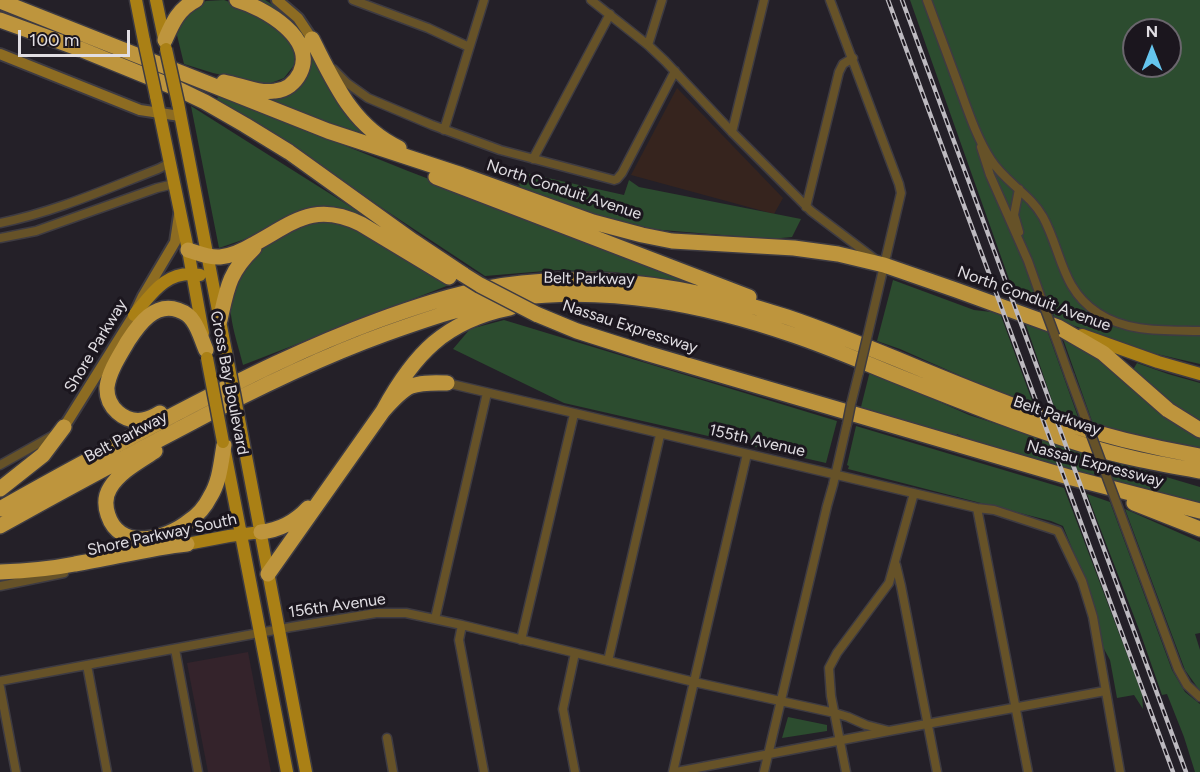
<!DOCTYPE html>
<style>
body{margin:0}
#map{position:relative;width:1200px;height:772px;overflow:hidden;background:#242028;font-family:Figtree,sans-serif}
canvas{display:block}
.north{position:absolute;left:1122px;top:18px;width:60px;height:60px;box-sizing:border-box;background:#1b161e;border:2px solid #6a666d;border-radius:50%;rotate:0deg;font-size:16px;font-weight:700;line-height:24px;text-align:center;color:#e1dee3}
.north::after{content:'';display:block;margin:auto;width:21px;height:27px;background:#65c5ee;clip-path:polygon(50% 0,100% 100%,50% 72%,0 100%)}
.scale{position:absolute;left:18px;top:30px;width:112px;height:27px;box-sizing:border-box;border:3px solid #e1dee3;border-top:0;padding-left:8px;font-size:18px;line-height:21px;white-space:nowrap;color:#e1dee3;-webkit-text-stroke:4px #1b161e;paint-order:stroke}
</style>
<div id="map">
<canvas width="1200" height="772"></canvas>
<div class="north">N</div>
<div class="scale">100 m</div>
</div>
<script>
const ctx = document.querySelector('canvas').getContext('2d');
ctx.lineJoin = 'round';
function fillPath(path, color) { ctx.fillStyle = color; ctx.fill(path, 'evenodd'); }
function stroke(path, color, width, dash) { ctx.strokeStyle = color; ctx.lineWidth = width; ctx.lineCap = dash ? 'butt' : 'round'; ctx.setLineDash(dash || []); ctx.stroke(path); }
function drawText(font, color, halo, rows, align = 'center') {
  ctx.font = font + ' Figtree,sans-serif'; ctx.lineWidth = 6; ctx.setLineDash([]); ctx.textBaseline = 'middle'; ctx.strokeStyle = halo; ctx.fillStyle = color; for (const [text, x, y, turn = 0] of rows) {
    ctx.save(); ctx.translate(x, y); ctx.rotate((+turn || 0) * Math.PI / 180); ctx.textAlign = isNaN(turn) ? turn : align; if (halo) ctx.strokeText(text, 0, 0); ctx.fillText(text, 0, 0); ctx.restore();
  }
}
fillPath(new Path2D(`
 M248,652L271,772H208L187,663Z`), '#34232b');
fillPath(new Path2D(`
 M677,88L783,198L774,214L631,175Z`), '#36241e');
fillPath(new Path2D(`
 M224,0L255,11L288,37L294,49L295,64L284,78L271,83H258L213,73L184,64L176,31L186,12L206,1Z
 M250,0H265L284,12L297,24L347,111L366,133L345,130L262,98L283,95L308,53Z
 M910,0H1200V364L1148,352L1055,319L1053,314L1016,299ZM1134,30H1170V66H1134Z
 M219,95L408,171L685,277V282L615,272L557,270L485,276L217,99Z
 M191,106L359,212L357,217L301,212L286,216L257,235L219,248Z
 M511,172L530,174L624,195L629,180L639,187L801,219L792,237L770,239L638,228L523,191Z
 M321,221L348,223L449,285L243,365C239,348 233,332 231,315C225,277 258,245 289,228C298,223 311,223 321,221Z
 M893,280L974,310L1000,313L1034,406L1004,395L900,349L877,341Z
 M504,320L837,421L826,463L564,403L453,349L470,329Z
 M1024,323L1047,330L1079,420L1056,412L1026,325Z
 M1062,336L1090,349L1200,434V450L1155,441L1093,424Z
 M1137,363L1168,374L1200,383V427L1131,373Z
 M870,371L969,415L1112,461L1200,487V506L1152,494L973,442L957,434L956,437L861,407Z
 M856,426L1064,488L1142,694L1143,709L1134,695L1117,698L1110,660L1104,649H1102L1086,583L1063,526L1051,521L848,469L849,466L847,465Z
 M1087,494L1110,502L1172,670L1185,692L1200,704V772H1195L1184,737L1167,694L1162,695L1140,632Z
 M1125,509L1200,542V633L1195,634L1200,650V691L1185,670Z
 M788,717L827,725V731L782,738Z`), '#2c4c2f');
const street = new Path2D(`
 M353,0L428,28L469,47
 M591,0L648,45L665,61L732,132L811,211L876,260
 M830,0L899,184L901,193L867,338
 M927,0C938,30 949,60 960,89C969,114 977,138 991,160C1005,182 1030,194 1043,217C1062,252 1061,289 1098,313C1128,333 1166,330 1200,331
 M648,45L662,0
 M333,69L347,83L368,98L432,125L500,150L614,180L617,179L622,173L675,71
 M444,130L484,0
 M732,132L764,0
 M981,147L990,175L1028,261L1045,309
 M533,159L610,14
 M1019,189L1014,215L1019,232
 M806,207L839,72L843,64L853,58
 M0,223C55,212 106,189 158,169L170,163
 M0,238L36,231L157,188L174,184
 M1055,336L1069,375
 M447,383L977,508L994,510L1058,531L1082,581L1093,617L1120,772
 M851,404L859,372
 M0,465L52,436
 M977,508L1028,772
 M1125,526L1178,669L1187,685L1200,697
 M896,565L901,586L937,772
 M0,586L64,573
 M435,619L487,393
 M462,625L459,640L484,772
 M521,640L574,414
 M175,649L198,772
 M608,661L660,435
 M87,665L107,772
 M0,681L291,627L376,613H406L462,625L694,682L835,713L848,717L866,725L889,731
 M0,687L16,772
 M387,738L393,772
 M575,772L563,709L575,653
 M673,772L747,454
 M676,772L889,731L1105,691
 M764,772L827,506L833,485L847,424
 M846,772L831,696L829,668L837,653L889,583L914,493`);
const secondary = new Path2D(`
 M277,0L298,18L312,39
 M0,54L140,110L180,116
 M64,427L134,315L143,296L175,242L179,215`);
const primary = new Path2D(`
 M136,0L144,41
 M156,0L165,43
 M156,96L188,250L203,333
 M178,103L226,352
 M134,315C152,293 167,269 200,275
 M1082,335L1158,362L1200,374
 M242,435L306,772
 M225,452L287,772
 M187,544L229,536L261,532`);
const highway = new Path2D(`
 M0,1L328,131L462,175L593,222L642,235L672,241L794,248L838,254L884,265L956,290L1058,327L1103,353L1168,410L1200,430
 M0,20L80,49L178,89L205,102L245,125L289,152L413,241L464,275
 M312,39C334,82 352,126 399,148
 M165,40C172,24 178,9 196,0
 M224,82C240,85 259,94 275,91C286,90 295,83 300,73C317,38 264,8 237,0
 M436,177L749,297
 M188,250C198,253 209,258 220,257C231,256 244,250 254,244C293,223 314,201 361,224L449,277
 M536,314L577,331L646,353L1072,478L1200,511
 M220,320C227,288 229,272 254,248
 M383,411C414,354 445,321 510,308
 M160,413C155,416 149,419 143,420C124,423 106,407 107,387C109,371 120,355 128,341C139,324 155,302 178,310C184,312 190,316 193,321C199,329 202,341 206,350
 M155,451C140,461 119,472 110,488C105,496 105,506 108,515C120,552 167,539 189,521C198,515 205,507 210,497C220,481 221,462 224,445
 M0,489L43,455L64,427
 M1134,503L1200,529
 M0,509C58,476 116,445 175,414C242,379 308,346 379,320C426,303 472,288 522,283C612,273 701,289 787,317C876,347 961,389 1051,419C1100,435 1149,447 1200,456
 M0,526C62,491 124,458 187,425C251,391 316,359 385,334C427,319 470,304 515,298C610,286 703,304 793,335C829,347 865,363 900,377C960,401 1020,425 1081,444C1120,457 1160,464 1200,471
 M261,532C280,530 295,522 308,508
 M0,572C25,571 50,569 75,564C112,558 149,548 187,544
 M268,574L383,411C407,384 411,382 447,383`);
stroke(street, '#3e3b42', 11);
stroke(secondary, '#3e3b42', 14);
stroke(primary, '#3e3b42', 15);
stroke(highway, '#3e3b42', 18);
stroke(street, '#665228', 8);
stroke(secondary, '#8d6c22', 10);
stroke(primary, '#aa8015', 12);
stroke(highway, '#be953d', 15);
const rail = new Path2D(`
 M888,0L1173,772
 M902,0L1186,772`);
stroke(rail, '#bdbac0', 4.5);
stroke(rail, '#1b161e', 2, [7]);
const streetBridge = new Path2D(`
 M1045,309L1055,336
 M859,372L867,338
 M1069,375L1125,526
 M847,424L851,404`);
const primaryBridge = new Path2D(`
 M144,41L156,96
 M166,49L178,103
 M226,352L242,435
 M207,358L223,442`);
const highwayBridge = new Path2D(`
 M464,275L480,285L536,314`);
stroke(streetBridge, '#3e3b42', 11, []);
stroke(primaryBridge, '#3e3b42', 15, []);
stroke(highwayBridge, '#3e3b42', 18, []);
stroke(streetBridge, '#665228', 8);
stroke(primaryBridge, '#aa8015', 12);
stroke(highwayBridge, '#be953d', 15);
drawText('16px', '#e1dee3', '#1b161e', [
 ["North Conduit Avenue",564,190,18],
 ["Belt Parkway",589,279,1],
 ["North Conduit Avenue",1034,299,20],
 ["Nassau Expressway",630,327,18],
 ["Shore Parkway",96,346,-59],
 ["Cross Bay Boulevard",229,383,79],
 ["Belt Parkway",1057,416,19],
 ["Belt Parkway",126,437,-28],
 ["155th Avenue",757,441,13],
 ["Nassau Expressway",1095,464,15],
 ["Shore Parkway South",162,535,-12],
 ["156th Avenue",337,606,-8]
]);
</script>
